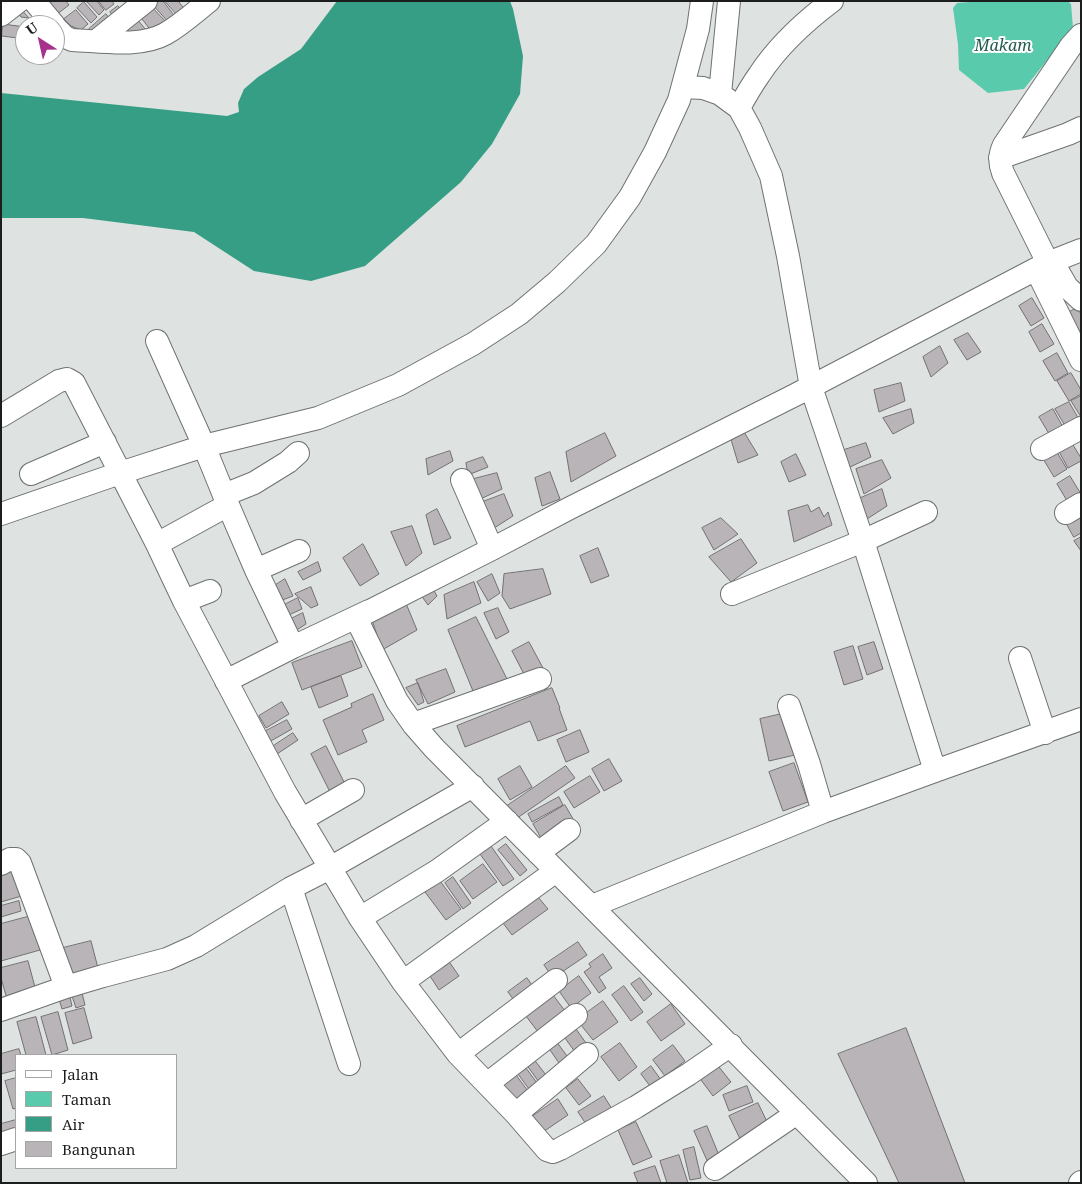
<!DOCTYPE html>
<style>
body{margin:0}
#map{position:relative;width:1082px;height:1184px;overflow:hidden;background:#dee2e0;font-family:"Noto Serif",serif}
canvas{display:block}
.frame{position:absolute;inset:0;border:2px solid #1c1d1d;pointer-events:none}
.legend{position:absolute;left:15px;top:1054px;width:162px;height:115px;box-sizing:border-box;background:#fff;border:1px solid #a4a5a5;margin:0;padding:6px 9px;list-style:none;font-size:15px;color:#1c1d1d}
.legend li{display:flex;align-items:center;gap:10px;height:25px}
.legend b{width:25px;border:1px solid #a4a5a5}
.north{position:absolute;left:15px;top:15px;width:50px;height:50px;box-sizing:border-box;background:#fff;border:1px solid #a4a5a5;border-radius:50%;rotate:325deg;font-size:14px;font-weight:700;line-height:20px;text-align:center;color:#1c1d1d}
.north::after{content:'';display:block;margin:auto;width:18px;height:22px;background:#a7328b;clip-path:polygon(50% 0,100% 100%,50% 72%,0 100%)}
</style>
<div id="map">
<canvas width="1082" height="1184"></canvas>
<div class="frame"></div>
<ul class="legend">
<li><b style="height:6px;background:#fff"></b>Jalan</li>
<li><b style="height:14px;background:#5acaad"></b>Taman</li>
<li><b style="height:14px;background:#359e85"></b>Air</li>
<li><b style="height:14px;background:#b8b4b7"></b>Bangunan</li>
</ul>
<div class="north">U</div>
</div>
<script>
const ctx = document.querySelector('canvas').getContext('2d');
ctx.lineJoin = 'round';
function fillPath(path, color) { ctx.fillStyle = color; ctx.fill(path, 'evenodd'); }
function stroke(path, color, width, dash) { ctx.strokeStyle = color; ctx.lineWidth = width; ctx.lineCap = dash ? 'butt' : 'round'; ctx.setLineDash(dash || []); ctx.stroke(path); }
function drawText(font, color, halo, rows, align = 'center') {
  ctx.font = font + ' "Noto Serif",serif'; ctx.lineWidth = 4; ctx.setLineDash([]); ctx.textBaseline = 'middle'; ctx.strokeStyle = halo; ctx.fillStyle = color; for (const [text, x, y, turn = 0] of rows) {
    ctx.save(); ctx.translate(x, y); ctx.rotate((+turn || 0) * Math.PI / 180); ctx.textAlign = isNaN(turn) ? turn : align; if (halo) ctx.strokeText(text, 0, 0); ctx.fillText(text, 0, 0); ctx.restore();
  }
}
fillPath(new Path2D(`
 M981,1H1068L1071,4L1073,28L1024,89L988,93L959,70L958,44L953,8L957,3Z`), '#5acaad');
fillPath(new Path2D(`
 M337,1H510L513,9L523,56L520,94L492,144L461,182L365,266L311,281L254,271L194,232L83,218H1V93L227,116L239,112L238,103L244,89L258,77L301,49Z`), '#359e85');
const building = new Path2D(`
 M51,1H66L69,5L52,18L43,7Z
 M88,1H97L104,10L99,15L87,2Z
 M99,1H112L114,4L106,10Z
 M156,1H163L177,19L171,25L152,4Z
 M165,1H178L188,13L181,19Z
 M84,2L97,17L91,23L77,8Z
 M147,2L169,25L155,36L136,11Z
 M118,6L127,16L118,23L110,12Z
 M19,7L29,18L21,17L16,10Z
 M76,10L88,24L81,30L71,26L64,19Z
 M106,14L114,25L91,32L89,29Z
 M136,18L152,37L122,30Z
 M3,24L25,27V39L2,36Z
 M1032,298L1044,318L1031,326L1019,306Z
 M1077,308L1081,314V332L1075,335L1064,315Z
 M1042,324L1054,344L1040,352L1029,332Z
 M968,333L981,352L967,360L954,340Z
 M940,346L948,363L931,377L923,357Z
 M1057,353L1068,373L1055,381L1043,361Z
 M1071,373L1081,390V394L1069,401L1057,381Z
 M901,383L905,401L879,412L874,390Z
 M1081,396V417L1071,401Z
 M1069,402L1080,421L1067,429L1055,409Z
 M911,409L914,423L893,434L883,418Z
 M1053,409L1064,429L1051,437L1039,417Z
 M744,432L758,455L738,463L730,436Z
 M605,433L616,456L571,482L566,452Z
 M1070,440L1081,458V461L1068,468L1057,448Z
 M866,443L871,457L848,468L841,451Z
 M1055,449L1067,469L1054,477L1042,457Z
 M450,451L453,461L428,475L426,459Z
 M796,454L806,475L789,482L781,462Z
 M483,457L488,467L468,475L466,463Z
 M882,460L891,478L864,494L856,469Z
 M550,472L560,499L542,506L535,478Z
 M497,473L502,489L476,501L470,480Z
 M1070,476L1081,494L1069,504L1057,484Z
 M882,489L887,506L867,519L856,500Z
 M504,494L513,516L491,530L477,504Z
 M808,505L811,512L819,507L824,517L828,512L832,525L794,542L788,511Z
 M437,509L451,538L434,545L426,515Z
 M1063,517H1081V533L1074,537Z
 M721,518L738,534L714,550L702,528Z
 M412,526L422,553L406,566L391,532Z
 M1081,537V551L1074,541Z
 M741,539L757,563L731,582L709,557Z
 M363,544L379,574L360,586L343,558Z
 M598,548L609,576L591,583L580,556Z
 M318,562L321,571L303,580L298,572Z
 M543,569L551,594L510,609L502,596L504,574Z
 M492,574L500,593L488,601L477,582Z
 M285,579L293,596L277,602L271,588Z
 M429,582L437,596L428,605L416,588Z
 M474,582L481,603L447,619L444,595Z
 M311,587L318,605L311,608L295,594Z
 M298,598L302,609L282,618L280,607Z
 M405,601L417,630L382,650L372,620Z
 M498,608L509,632L496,639L484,613Z
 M303,613L306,624L292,633L287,621Z
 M476,617L508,681L475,696L448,630Z
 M352,641L362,667L302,690L292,663Z
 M529,642L543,668L526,678L512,651Z
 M874,642L883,669L867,675L858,647Z
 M853,646L863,679L844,685L834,652Z
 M446,669L455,692L428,704L416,680Z
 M341,676L348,696L319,708L311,687Z
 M418,683L424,702L418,705L406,688Z
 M552,688L560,708H559L567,730L538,741L530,721L465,747L457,726Z
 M373,694L384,720L362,730L367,742L338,755L323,720L352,707L351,704Z
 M282,702L289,714L266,728L259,716Z
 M786,713L795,755L769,761L760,719Z
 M287,720L292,729L269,742L264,732Z
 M580,730L589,752L566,762L557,740Z
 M293,733L298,740L277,754L272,747Z
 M326,746L345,784L330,792L311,754Z
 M609,759L622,781L604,791L592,769Z
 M794,763L808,802L783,811L769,772Z
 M520,766L532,787L510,800L498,779Z
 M566,766L575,778L513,821L504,808Z
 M590,776L600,792L574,808L564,792Z
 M559,797L563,805L532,822L528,814Z
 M565,805L576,824L544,843L533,824Z
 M506,844L527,870L520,876L498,850Z
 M491,846L514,879L503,886L480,854Z
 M483,864L497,882L473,899L460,881Z
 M18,869L25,895L1,902V874Z
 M453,877L471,903L463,909L445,883Z
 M440,881L461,909L446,920L425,892Z
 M538,897L548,909L512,935L503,923Z
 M19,901L21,911L1,917V906Z
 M31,916L40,950L1,961V924Z
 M91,941L98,968L71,976L63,948Z
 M578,942L587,955L553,978L544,965Z
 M603,954L612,968L599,977L606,988L599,993L584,972L591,967L589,964Z
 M28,961L36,991L7,999L1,978V968Z
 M450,963L459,976L439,990L430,976Z
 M579,976L591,993L571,1008L559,991Z
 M527,978L537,992L518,1006L508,992Z
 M640,978L652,994L644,1001L631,984Z
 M624,986L643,1012L631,1021L612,995Z
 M82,993L85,1005L76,1008L72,996Z
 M553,995L565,1011L538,1032L526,1016Z
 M70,997L72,1006L62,1009L59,999Z
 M603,1001L618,1022L593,1040L577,1020Z
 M671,1004L685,1024L661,1041L647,1022Z
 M84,1008L92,1038L73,1044L65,1013Z
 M58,1012L68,1050L52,1055L41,1017Z
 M36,1017L46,1055H26L17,1022Z
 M906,1028L965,1183H899L838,1054Z
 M576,1029L586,1043L575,1052L565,1038Z
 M556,1041L570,1060L561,1066L548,1047Z
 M620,1043L637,1067L619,1081L601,1057Z
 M673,1045L685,1061L665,1076L653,1060Z
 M19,1049L21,1055H16V1070L1,1074V1054Z
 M533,1058L549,1079L541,1085L526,1064Z
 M523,1064L540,1087L532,1093L515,1070Z
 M651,1066L666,1087L656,1094L641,1074Z
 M719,1067L731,1082L713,1096L701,1080Z
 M513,1071L528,1091L512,1103L498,1083Z
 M16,1078V1108L13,1109L5,1081Z
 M578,1079L591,1096L579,1105L566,1088Z
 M747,1086L753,1102L729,1111L723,1095Z
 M604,1096L615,1114L590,1130L578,1112Z
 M558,1099L568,1115L540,1134L530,1118Z
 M758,1103L771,1130L742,1143L729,1116Z
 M16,1120V1137L1,1141V1124Z
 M636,1122L652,1157L633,1165L618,1130Z
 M707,1126L721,1160L709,1165L694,1131Z
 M694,1147L701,1178L690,1180L683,1150Z
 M679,1155L688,1183H667L660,1161Z
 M655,1166L661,1183H638L634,1173Z`);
fillPath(building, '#b8b4b7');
stroke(building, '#737072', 1);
const minor = new Path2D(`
 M34,1L54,25
 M1,15L19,1
 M55,27L65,37L72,40C100,41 140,48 165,34C181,25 195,12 209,1
 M96,41L146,1
 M683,87L703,88L720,94L739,108L750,128L771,176L788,256L811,387L863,541L935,771
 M720,94L729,1
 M739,108C745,97 752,85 759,75C778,46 804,22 832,1
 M1000,158L1068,134L1081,128
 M1052,261L1067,287L1081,300
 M1048,263L1003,173C999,163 999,155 1004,145L1071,46L1081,35
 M1036,269L1081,360
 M157,341L204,446L228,505L256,570L293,647
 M811,387L570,508L492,549L356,618L397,701L413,724L434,748L866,1183
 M797,394L1036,269L1048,263L1081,250
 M1,416L59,381L67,379L74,383L157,544L184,601L285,792L360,918L403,982L556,871
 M1042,449L1081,428
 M31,474L105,442
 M462,480L492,549
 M224,495L254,483L288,462L298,453
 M1066,513L1081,504
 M1,514L120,473L204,446L318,418L398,385L473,344L519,314L557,282L596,244L630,197L655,152L679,100L698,29L702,1
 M157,544L228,505
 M256,570L299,551
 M732,594L863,541L926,512
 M184,601L210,591
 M1020,658L1045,733
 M226,681L293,647L369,611
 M789,706L809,764L823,812
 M413,724L540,679
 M301,820L353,790
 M538,853L569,830
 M1,864L10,859H16L20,863L66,987
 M291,888L349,1064
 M592,906L823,812L935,771L1081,719
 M360,918L437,871L507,821
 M403,982L458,1054L516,1114L547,1150L553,1152L560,1149L636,1107L689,1074L731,1045
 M1,1010L66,987L103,976L167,959L196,946L291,888L330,868L473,786
 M458,1054L556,980
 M487,1084L576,1015
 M516,1114L587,1054
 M1,1144L16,1139
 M715,1169L797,1113
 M1080,1183L1081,1182`);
stroke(minor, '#6e7271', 24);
stroke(minor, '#fff', 22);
drawText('italic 16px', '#235b4d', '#fff', [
 ["Makam",1003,46]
]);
</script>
